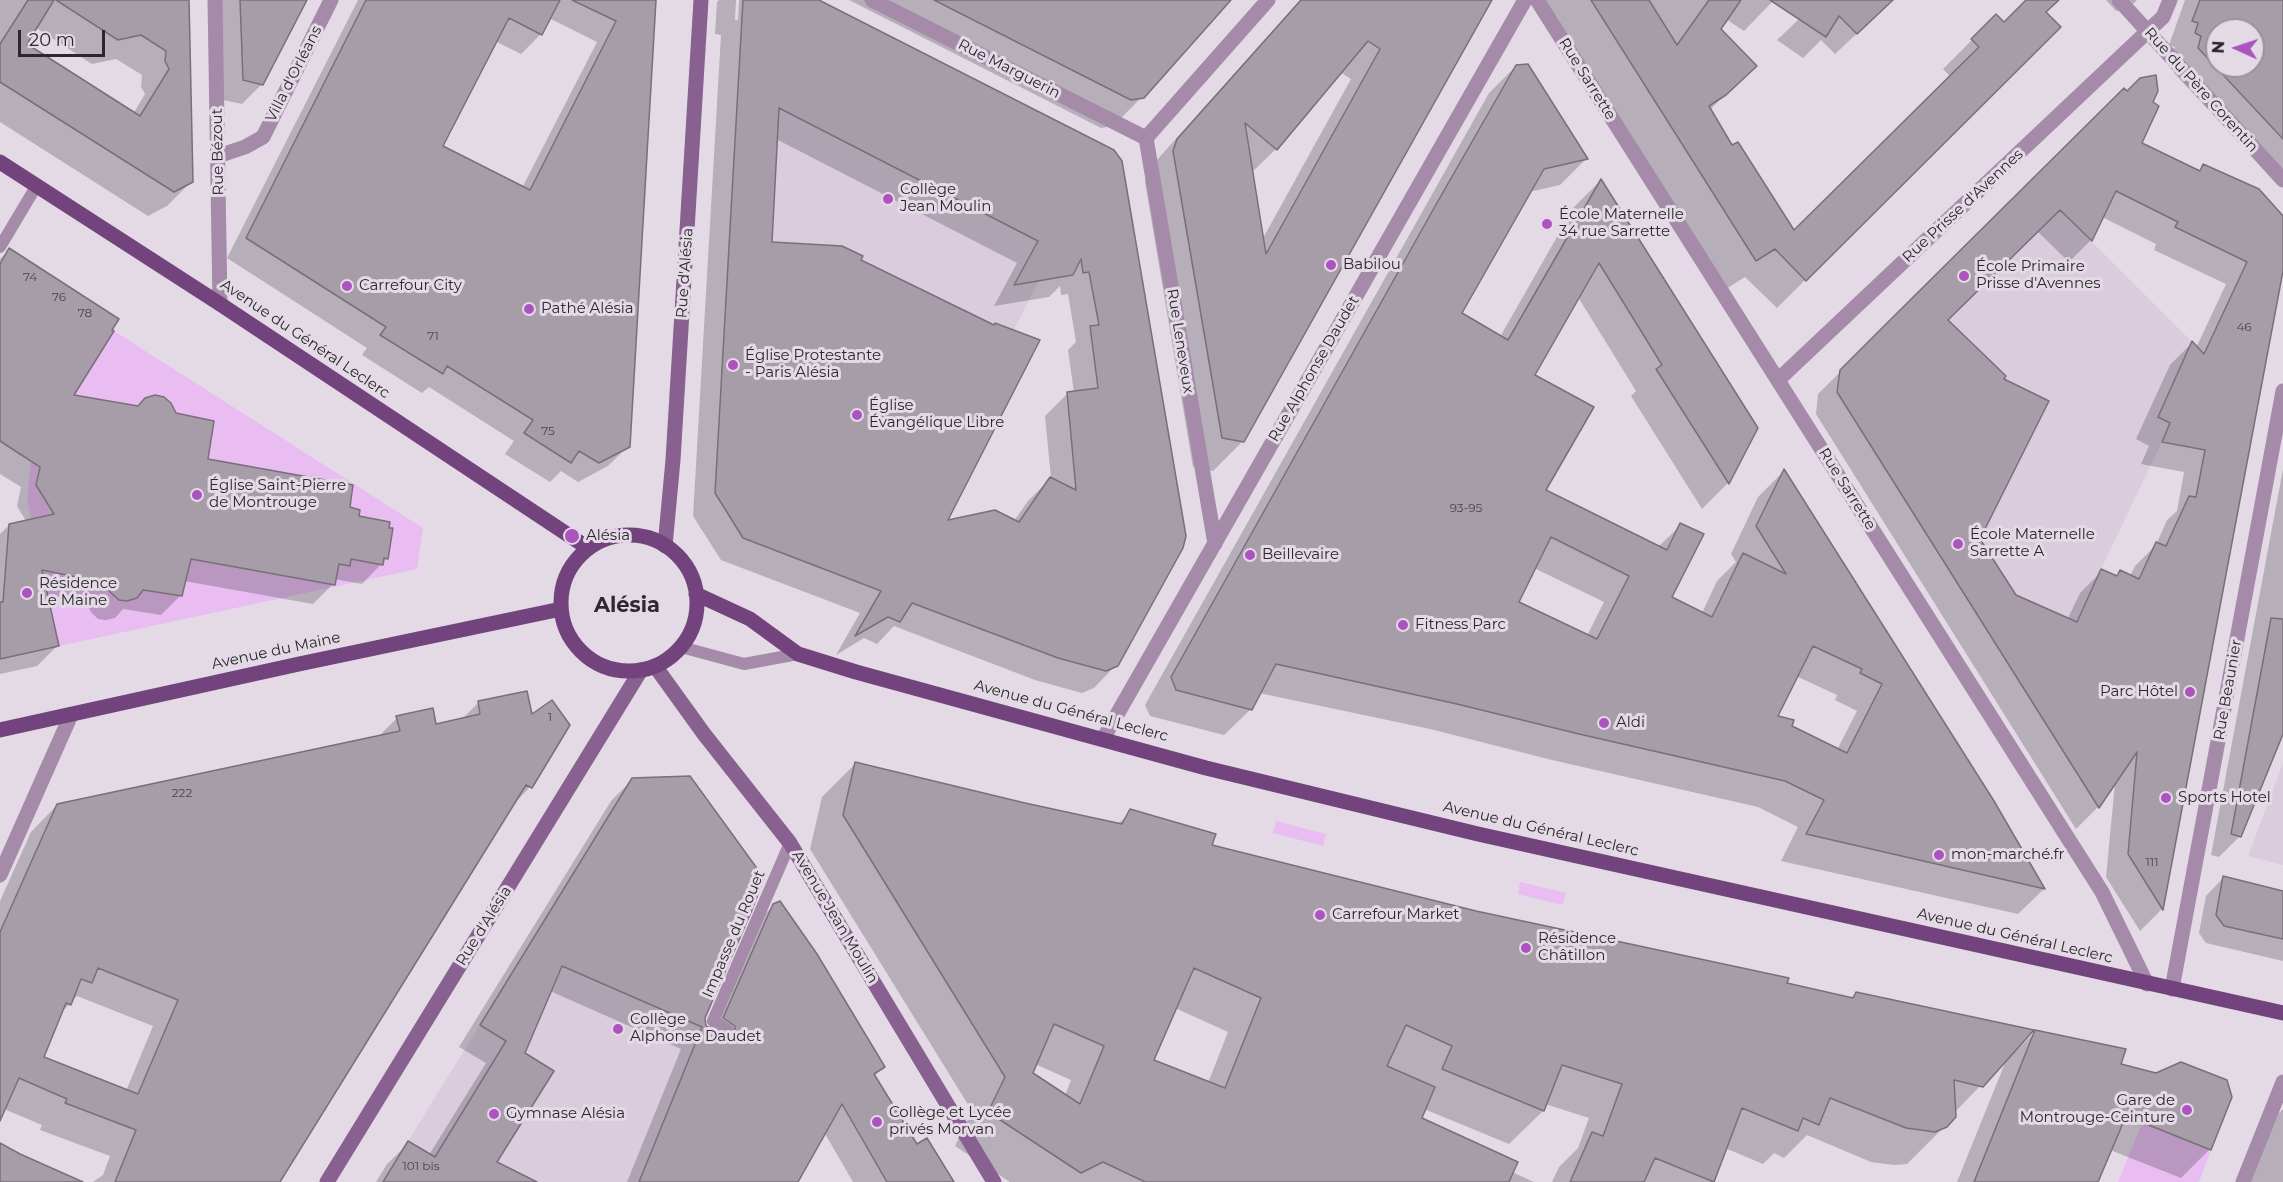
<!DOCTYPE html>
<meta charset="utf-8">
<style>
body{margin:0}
#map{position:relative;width:2283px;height:1182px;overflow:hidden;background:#e4dae6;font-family:Montserrat,sans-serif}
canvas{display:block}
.north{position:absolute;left:2205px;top:18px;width:60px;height:60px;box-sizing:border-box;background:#e4dae6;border:2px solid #9a929c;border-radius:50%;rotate:273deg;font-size:16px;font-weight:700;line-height:24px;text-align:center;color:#2b272c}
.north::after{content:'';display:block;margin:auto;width:21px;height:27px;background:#ad53c0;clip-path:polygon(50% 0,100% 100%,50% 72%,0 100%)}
.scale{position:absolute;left:18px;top:30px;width:87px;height:27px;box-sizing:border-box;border:3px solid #2b272c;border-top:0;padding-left:8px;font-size:18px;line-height:21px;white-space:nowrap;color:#2b272c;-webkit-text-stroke:4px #e4dae6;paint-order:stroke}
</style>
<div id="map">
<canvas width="2283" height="1182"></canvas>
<div class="north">N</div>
<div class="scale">20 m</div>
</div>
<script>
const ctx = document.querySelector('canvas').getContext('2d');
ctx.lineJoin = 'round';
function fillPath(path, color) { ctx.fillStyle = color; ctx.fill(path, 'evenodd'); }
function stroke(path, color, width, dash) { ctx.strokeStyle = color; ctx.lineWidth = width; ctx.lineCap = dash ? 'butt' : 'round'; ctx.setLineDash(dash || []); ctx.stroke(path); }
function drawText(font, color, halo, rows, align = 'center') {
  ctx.font = font + ' Montserrat,sans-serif'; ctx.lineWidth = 6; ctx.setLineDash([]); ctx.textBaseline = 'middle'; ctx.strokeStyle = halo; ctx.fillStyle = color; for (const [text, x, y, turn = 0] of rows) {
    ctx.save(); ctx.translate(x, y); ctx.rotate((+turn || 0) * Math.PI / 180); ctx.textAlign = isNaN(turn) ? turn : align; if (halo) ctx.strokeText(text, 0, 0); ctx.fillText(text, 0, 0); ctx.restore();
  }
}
fillPath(new Path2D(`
 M741,45L1065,230L994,369L758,282Z
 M2060,210L2204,354L2035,707L1928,536L1887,323Z
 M2283,763V865L2248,856Z
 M626,931L724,974L639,1182H470L471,1178L408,1141L480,1025L506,1041L528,947Z`), '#daccdd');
fillPath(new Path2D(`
 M114,331L423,528L417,569L59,646L27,499L31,461Z
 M1276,821L1326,834L1323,846L1273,833Z
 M1520,882L1566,893L1563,905L1518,894Z
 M2142,1123L2211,1150L2199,1182H2118Z`), '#e9bdf2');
fillPath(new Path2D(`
 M0,0H187L192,181L167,206L148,216L0,122ZM35,27L92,64L116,59L142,75L141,87L145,94L133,114L25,44Z
 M221,0H306L262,84L242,104L223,100Z
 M358,0H654L628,446L608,466L578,482L561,471L550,482L505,454L514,441L429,387L422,393L362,355L367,348L227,258ZM549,18L597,42L522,188L441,147L495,41L521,54L541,34Z
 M719,0H736L735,20H738L739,0H815L1113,151L1116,665L1094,688L1082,693L1035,680L894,626L877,644L864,638L836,655L860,613L721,560L693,516L721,35L715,34L717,2ZM776,139L1017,263L994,306L1049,297L1060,286L1061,295L1068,294L1076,342L1068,350L1074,393L1067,394L1045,416L1051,478L1028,501L1014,521L945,522L859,260L771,243Z
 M849,0H1229L1142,97L1113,126L1101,128Z
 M1300,0H1485L1243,441L1213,471L1193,467L1145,182L1148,170ZM1340,72L1351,79L1262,240L1251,173L1276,149Z
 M1545,0H1774L1744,31L1726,19L1719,30L1737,82L1710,110L1732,147L1794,233L1951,77L1943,69L1996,16L2004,24L2028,0H2053L2044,12L2059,27L1777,308L1745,277L1726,289Z
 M1819,0H1893L1835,54L1821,40L1803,58L1777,40Z
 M2106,0H2137L2128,9L2116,11Z
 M2185,0H2283V182L2277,183L2174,73L2177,60L2171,58L2175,47L2169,45ZM2217,30H2253V66H2217Z
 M1516,66L1586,159L1560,185L1529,192L1460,314L1500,337L1574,207L1600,181L1756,428L1728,483L1702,509L1631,396L1636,391L1578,297L1533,376L1544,491L1658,547L1681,525L1670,597L1702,613L1717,581L1736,562L1731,554L1758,497L1784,471L2044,889L2018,914L1781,861L1798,827L1758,807L1552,760L1430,729L1259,693L1251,709L1224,735L1150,716L1145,705L1489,93ZM1534,568L1604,602L1587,636L1517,603ZM1796,676L1837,695L1835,700L1857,711L1837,750L1775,717Z
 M2124,90L2140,144L2198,172L2203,166L2283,218V262L2162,909L2140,931L2106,877L2115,783L2098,807L2076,829L1816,414L1818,394ZM2102,217L2156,244L2154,250L2226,284L2196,348L2192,343L2170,365L2136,439L2149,446L2141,464L2184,472L2177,511L2167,520L2156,545L2135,566L2130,576L2120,572L2115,577L2102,571L2080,593L2067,620L2015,596L1979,539L1946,320L2037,231L2069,262L2091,240Z
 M9,250L71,396L206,460L349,508L358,517L387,558L362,584L334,579L333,584L313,604L184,581L181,595L161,615L123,609L115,618L106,620L98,619L91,612L86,602L46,594L57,646L37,666L0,674V534L9,525L26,521L17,506L21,487L0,474V259Z
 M2283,469V729L2240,836L2219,857L2211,855Z
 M478,703L569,725L530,787L510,808L278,1182H93L103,1175L110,1156L40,1130L42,1125L4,1109L0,1117V901L31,832L57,805L377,738L397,718L435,726L461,720ZM77,996L153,1026L126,1091L42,1058L60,1014Z
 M856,763L1117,825L1131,811L1209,846L1476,912L1850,999L1856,993L2018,1049L2035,1032L2119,1065L2210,1149L2181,1178L2110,1150L2097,1182H1957L2007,1058L1954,1113V1117L1907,1164L1894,1165L1871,1162L1807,1135L1784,1158L1774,1153L1763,1164L1725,1148L1713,1182H1552L1559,1167L1578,1148L1589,1118L1545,1104L1543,1111L1509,1144L1424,1109L1420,1118L1512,1172L1534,1182H1010L955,1146L972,1111L810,849L822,797ZM1175,1008L1228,1032L1208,1083L1152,1061ZM1035,1064L1071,1080L1065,1096L1031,1073Z
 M633,779L704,1017L705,1027L708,1028L752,927L774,905L883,1067L874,1076L917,1146L952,1182H853L824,1132L792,1182H627L681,1049L550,991L523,1053L495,1163L533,1182H376L387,1164L409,1143L429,1155L486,1063L459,1047L611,801Z
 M2223,878L2283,893V961L2206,943L2199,933L2206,896Z
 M2283,1109V1182H2245L2268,1124Z`), '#0003');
const building = new Path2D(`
 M28,0H54L27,44L140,116L169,69L165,61L166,51L141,35L118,40L56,0H189L193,182L174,192L0,82V44Z
 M240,0H307L263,85L243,80Z
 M366,0H560L542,35L509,18L443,146L530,190L616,21L572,0H656L630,447L599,463L579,451L571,463L524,433L533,420L447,366L443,374L380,335L386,327L246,238Z
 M743,0H819L1114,150L1122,161L1186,536L1183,548L1118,666L1106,671L1058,658L912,603L900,622L888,617L855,636L881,591L743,538L715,493ZM779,108L1038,241L1014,285L1073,275L1081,259L1083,273L1089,272L1099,325L1090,326L1098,388L1067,392L1076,490L1050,477L1019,522L995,510L948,520L1040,340L995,323L994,325L861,260L863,256L842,246L772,242Z
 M934,0H1231L1144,98L1131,100Z
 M1301,0H1492L1244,442L1222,438L1173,151L1177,139ZM1368,41L1380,49L1266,254L1245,123L1277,150Z
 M1591,0H1649L1677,45L1709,0H1741L1721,29L1757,66L1726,95L1709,106L1732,145L1738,142L1794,230L1979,47L1971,39L1996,14L2004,22L2026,0H2059L2046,12L2061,27L1806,281L1775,249L1756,261Z
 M1770,0H1893L1857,34L1839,16L1826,37Z
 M2200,0H2283V139L2198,48L2201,36L2195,33L2198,23L2192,21ZM2217,30H2253V66H2217Z
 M1528,64L1588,159L1544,169L1462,313L1508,340L1601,179L1758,428L1729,484L1656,369L1662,365L1599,263L1535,375L1594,407L1546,490L1667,550L1680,523L1704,534L1672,597L1712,617L1743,553L1786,574L1756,526L1784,469L1994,801L2045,889L1806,834L1824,800L1785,781L1579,734L1457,704L1276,664L1252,710L1176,690L1171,677L1438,201L1516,65ZM1551,537L1629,576L1597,639L1519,602ZM1813,646L1862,669L1860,673L1882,684L1847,753L1792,726L1794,720L1778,716Z
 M2156,75L2158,91L2153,102L2159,106L2142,143L2200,171L2203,164L2259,189L2283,216V271L2163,910L2128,854L2137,752L2099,808L1837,392L1840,370L1886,324L2124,88L2127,91L2140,78ZM2116,191L2178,222L2175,227L2247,262L2204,354L2192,341L2158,417L2170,423L2162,442L2205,450L2196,497L2189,496L2166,546L2156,542L2139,579L2120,570L2117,576L2101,569L2077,622L2016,595L1980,539L2049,401L2004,379L2006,376L1948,320L2060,210L2092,241Z
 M9,248L119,319L112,330L114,331L74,395L138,406L145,398L155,395L164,397L171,403L176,413L214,421L208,459L353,485L350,507L360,510L359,516L390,522L389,528H393L388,559L384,558L383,565L351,559L350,566L339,564L335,585L191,559L182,596L143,590L137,598L127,601L119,600L110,592L106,583L42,570L59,646L0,659V602H3L9,524L54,514L36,485L40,467L0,441V264Z
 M2271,618L2283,619V734L2241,837L2231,834Z
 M527,691L532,714L552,700L570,725L532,788L526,785L280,1182H115L136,1130L65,1103L67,1099L19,1078L0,1121V932L57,804L400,731L396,716L433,708L436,724L480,714L478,701ZM98,968L178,1000L138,1094L44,1057L66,1003L71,1005L81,979L92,983Z
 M855,762L1025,803L1122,824L1130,809L1216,834L1212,845L1476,911L1789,978L1787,983L1853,998L1856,992L2034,1030L1983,1087L1954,1080L1956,1117L1947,1127L1935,1132L1906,1128L1830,1098L1819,1125L1803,1118L1798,1131L1742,1108L1714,1182L1655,1158L1644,1182H1570L1592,1132L1603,1136L1622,1084L1562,1065L1544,1111L1442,1069L1452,1046L1406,1025L1387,1066L1435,1087L1422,1118L1518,1162L1509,1182H1145L1103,1162L1081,1173L988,1112L1005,1077L843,815ZM1194,968L1261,998L1225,1088L1154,1060ZM1054,1024L1104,1046L1080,1104L1033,1073Z
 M690,776L764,878L752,910L705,1018L706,1026L727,1038L735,1034V1026L723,1018L773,904L780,901L817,954L885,1067L874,1074L917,1144L927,1138L954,1182H887L842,1104L798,1182H639L702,1027L562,966L525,1053L554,1071L497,1162L537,1182H383L408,1141L435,1157L506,1041L480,1025L632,778Z
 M2223,876L2283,891V939L2224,926L2216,915Z
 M2035,1030L2126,1049L2121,1064L2156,1073L2181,1062L2227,1080L2232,1097L2211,1150L2126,1116L2098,1182H1974Z
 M0,1143L20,1154L83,1182H0Z`);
fillPath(building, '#a79da8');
stroke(building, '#786f79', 1.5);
stroke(new Path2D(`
 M0,247L37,185
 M681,647L744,664L798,654
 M728,1030L713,1021L790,843`), '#a58aaa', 12);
stroke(new Path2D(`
 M1778,380L2148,31`), '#a58aaa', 15);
stroke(new Path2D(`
 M215,0L220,304
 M872,0L1146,138
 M1537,0L2102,892L2147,984
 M2119,0L2283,180
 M2148,31L2163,17L2170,0
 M1146,138L1215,544
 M1146,138L1268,0
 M218,156L245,147L263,137L331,0
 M1103,739L1525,0
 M0,875L71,715
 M2172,989L2283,391
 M2243,1182L2283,1082`), '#a58aaa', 15);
stroke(new Path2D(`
 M665,546L673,460L701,0
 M655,666L704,734L790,843L994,1182
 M327,1182L641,670`), '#886190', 15);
stroke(new Path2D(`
 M0,162L220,304L588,548
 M561 603a68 68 0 1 1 136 0a68 68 0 1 1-136 0Z
 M696,594L750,619L798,654L856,672L1206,768L1478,834L2283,1013
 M0,730L299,664L561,609`), '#72437c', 15);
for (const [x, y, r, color] of [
 [888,199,6,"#ad53c0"],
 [1547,224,6,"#ad53c0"],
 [1331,265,6,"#ad53c0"],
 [1964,276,6,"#ad53c0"],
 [347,286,6,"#ad53c0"],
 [529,309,6,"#ad53c0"],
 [733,365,6,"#ad53c0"],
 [857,415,6,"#ad53c0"],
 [197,495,6,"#ad53c0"],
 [572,536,8,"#ad53c0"],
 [1958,544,6,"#ad53c0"],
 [1250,555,6,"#ad53c0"],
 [27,593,6,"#ad53c0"],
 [1403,625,6,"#ad53c0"],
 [2190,692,6,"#ad53c0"],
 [1604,723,6,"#ad53c0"],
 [2166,798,6,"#ad53c0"],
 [1939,855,6,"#ad53c0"],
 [1320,915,6,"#ad53c0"],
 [1526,948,6,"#ad53c0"],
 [618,1029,6,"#ad53c0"],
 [2187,1110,6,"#ad53c0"],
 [494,1114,6,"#ad53c0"],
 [877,1122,6,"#ad53c0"]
]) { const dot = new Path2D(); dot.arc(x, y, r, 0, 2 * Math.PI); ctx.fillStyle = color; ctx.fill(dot); stroke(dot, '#e4dae6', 2); }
drawText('12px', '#4a444b', null, [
 ["74",30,277],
 ["76",59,297],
 ["78",85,313],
 ["46",2244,327],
 ["71",433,336],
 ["75",548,431],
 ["93-95",1466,508],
 ["1",550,717],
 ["222",182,793],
 ["111",2152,862],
 ["101 bis",421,1166]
]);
drawText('15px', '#2b272c', '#e4dae6', [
 ["Rue Marguerin",1009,69,27],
 ["Villa d'Orléans",294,74,-63],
 ["Rue Sarrette",1587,79,58],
 ["Rue du Père Corentin",2201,90,48],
 ["Rue Bézout",218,152,-91],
 ["Rue Prisse d'Avennes",1963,206,-43],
 ["Rue d'Alésia",685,273,-86],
 ["Avenue du Général Leclerc",305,339,34],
 ["Rue Leneveux",1180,341,81],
 ["Rue Alphonse Daudet",1314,369,-60],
 ["Rue Sarrette",1847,489,58],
 ["Avenue du Maine",276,651,-12],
 ["Rue Beaunier",2228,690,-80],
 ["Avenue du Général Leclerc",1071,711,15],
 ["Avenue du Général Leclerc",1541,829,13],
 ["Avenue Jean Moulin",835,917,59],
 ["Rue d'Alésia",484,926,-58],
 ["Impasse du Rouet",734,934,-67],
 ["Avenue du Général Leclerc",2015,936,13]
]);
drawText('15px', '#2b272c', '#e4dae6', [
 ["Collège",900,190],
 ["Jean Moulin",900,207],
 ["École Maternelle",1559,215],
 ["34 rue Sarrette",1559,232],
 ["Babilou",1343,265],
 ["École Primaire",1976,267],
 ["Prisse d'Avennes",1976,284],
 ["Carrefour City",359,286],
 ["Pathé Alésia",541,309],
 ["Église Protestante",745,356],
 ["- Paris Alésia",745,373],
 ["Église",869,406],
 ["Évangélique Libre",869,423],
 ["Église Saint-Pierre",209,486],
 ["de Montrouge",209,503],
 ["École Maternelle",1970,535],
 ["Sarrette A",1970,552],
 ["Alésia",586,536],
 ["Beillevaire",1262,555],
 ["Résidence",39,584],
 ["Le Maine",39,601],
 ["Fitness Parc",1415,625],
 ["Parc Hôtel",2178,692,"right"],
 ["Aldi",1616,723],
 ["Sports Hotel",2178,798],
 ["mon-marché.fr",1951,855],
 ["Carrefour Market",1332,915],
 ["Résidence",1538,939],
 ["Châtillon",1538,956],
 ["Collège",630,1020],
 ["Alphonse Daudet",630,1037],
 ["Gare de",2175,1101,"right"],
 ["Montrouge-Ceinture",2175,1118,"right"],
 ["Collège et Lycée",889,1113],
 ["privés Morvan",889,1130],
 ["Gymnase Alésia",506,1114]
], 'left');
drawText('bold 21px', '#2f2831', '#e4dae6', [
 ["Alésia",627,606]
]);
</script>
